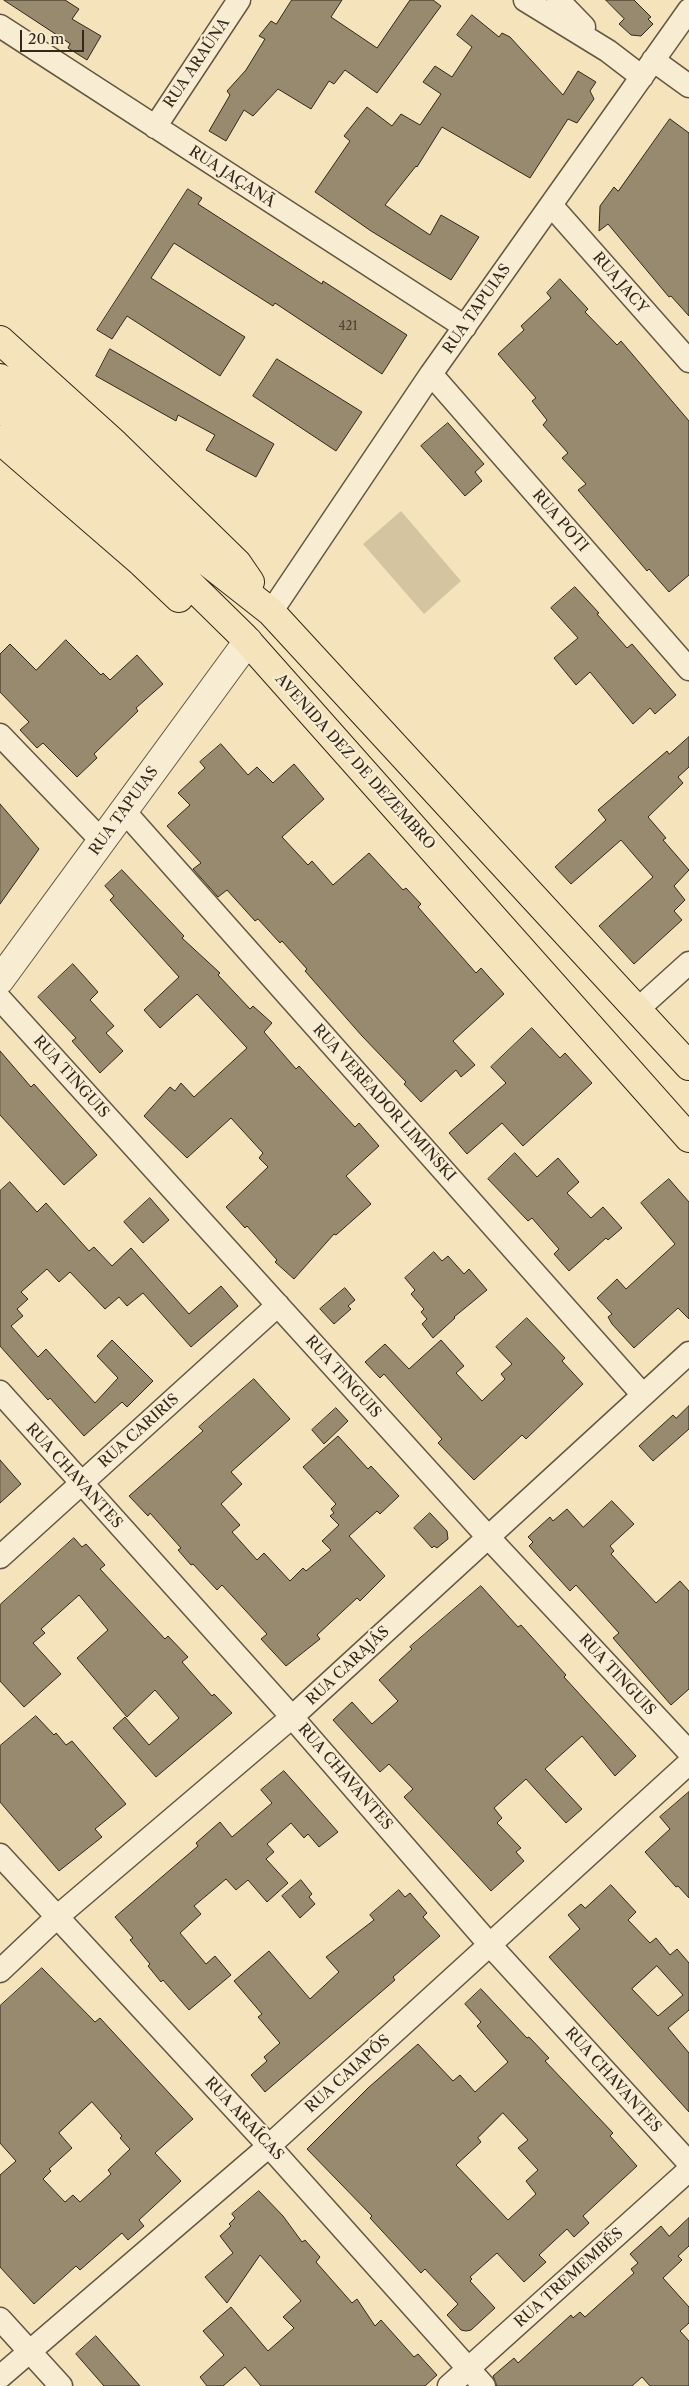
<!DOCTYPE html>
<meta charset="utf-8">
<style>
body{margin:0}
#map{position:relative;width:689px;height:2386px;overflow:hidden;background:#f5e4bb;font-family:"Libre Caslon Text",serif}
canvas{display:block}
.scale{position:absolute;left:20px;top:30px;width:64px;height:22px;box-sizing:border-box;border:2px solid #33281a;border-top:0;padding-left:6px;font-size:15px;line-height:18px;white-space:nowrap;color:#33281a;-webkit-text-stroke:4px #f8edd3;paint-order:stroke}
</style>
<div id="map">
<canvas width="689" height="2386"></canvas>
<div class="scale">20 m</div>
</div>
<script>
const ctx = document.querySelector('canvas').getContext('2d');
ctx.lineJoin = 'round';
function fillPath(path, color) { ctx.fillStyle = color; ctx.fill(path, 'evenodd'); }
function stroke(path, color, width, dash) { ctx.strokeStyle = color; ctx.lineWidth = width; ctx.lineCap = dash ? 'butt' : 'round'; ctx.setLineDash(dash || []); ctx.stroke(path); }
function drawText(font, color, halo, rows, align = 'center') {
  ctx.font = font + ' "Libre Caslon Text",serif'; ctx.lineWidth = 4.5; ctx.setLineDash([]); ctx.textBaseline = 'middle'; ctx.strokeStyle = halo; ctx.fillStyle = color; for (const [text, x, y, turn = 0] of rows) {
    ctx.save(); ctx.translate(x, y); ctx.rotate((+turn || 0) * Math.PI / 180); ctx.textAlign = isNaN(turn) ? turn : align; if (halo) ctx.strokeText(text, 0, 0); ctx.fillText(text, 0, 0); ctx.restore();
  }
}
fillPath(new Path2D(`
 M401,511L461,581L424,614L363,544Z`), '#d4c4a0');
const building = new Path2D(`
 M4,0H65L79,9L72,19L101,36L87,60L68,48L70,44Z
 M292,0H342L331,17L377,48L410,0H433L441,6L377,93L345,70L334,84L329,81L311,109L278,89L253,116L244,110L226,141L209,131L230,95L227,91L246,70L265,39L259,36L271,21L276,24Z
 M606,0H634L651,17L648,19L653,24L641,36L631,35L619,24L624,19Z
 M472,15L499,37L502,33L510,37L563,95L578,71L596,82L590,91L594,99L577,123L568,119L530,178L442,127L417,167L416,166L385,205L430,235L441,215L479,237L451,280L371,231L315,192L350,141L344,136L367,107L392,126L401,114L420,125L441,94L423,82L435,66L452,77L472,47L457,35Z
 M670,119L689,133V316L671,296L669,297L608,224L599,231L600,206L614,187L618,191Z
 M188,189L202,198L198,204L322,284L323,281L407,335L382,374L275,303L273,306L174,243L151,278L245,337L220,376L127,316L112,339L97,330Z
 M560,279L588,309L585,312L617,345L621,341L689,421V575L669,592L649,569L647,571L578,490L586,484L562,458L568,453L543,425L547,420L532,401L536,398L498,354L524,330L521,326L551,298L547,293Z
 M110,349L274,444L256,477L206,450L215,435L178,415L176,421L96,376Z
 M277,359L362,412L336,451L253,396Z
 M448,423L484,464L475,472L482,481L465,496L421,446Z
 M575,587L599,613L597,614L627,648L632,644L676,695L655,714L650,708L633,724L590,672L576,685L554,658L578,638L551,608Z
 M66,640L101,675L103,673L110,680L137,655L163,684L136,708L138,711L94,754L97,758L77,777L43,743L37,748L20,730L29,722L0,692V654L10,644L36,670Z
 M689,737V767L678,777L683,783L648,817L666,838L663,840L689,870L674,886L685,900L674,911L682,920L634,964L599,926L653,877L621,840L571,884L555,867L606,820L598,810L667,751L669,754Z
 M221,744L248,775L257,767L273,783L294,764L324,799L282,837L308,865L312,861L333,885L369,853L403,890L406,888L421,904L418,907L476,973L481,968L504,994L453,1041L475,1065L461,1077L456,1070L421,1102L404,1084L406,1082L362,1036L305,971L307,969L282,941L280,943L258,919L255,921L227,890L218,897L193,869L201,863L167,826L190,805L178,793L205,768L200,762Z
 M0,804L39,849L0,904Z
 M122,870L184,936L182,938L220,973L218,975L250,1009L253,1006L272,1023L264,1032L296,1069L299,1066L355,1127L359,1123L379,1146L346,1176L371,1204L336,1235L334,1234L294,1279L275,1262L277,1260L247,1226L245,1228L226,1207L268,1167L259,1158L263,1153L231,1118L187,1158L144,1116L170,1087L175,1091L181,1083L194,1097L247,1048L197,994L160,1028L144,1010L179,977L110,900L114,896L105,886Z
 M73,964L98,992L90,1000L114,1026L106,1033L123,1051L100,1073L72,1041L76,1038L38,997Z
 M532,1028L560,1058L565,1053L592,1083L523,1146L502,1123L467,1154L449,1133L506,1083L491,1067Z
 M0,1051L31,1087L34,1084L97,1155L64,1185L0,1115Z
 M515,1153L537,1177L558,1158L579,1182L567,1193L591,1218L603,1207L622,1228L608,1240L606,1238L569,1271L554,1254L559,1249L532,1218L528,1221L488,1179Z
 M669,1179L689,1202V1319L678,1308L634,1348L612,1324L608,1317L612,1314L597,1298L617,1279L626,1289L675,1244L641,1203Z
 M10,1182L37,1212L46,1203L89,1251L94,1247L112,1266L131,1248L189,1314L221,1286L238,1306L191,1347L143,1293L127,1306L119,1297L105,1309L70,1272L59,1282L47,1269L21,1292L28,1299L17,1309L23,1316L11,1326L38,1357L46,1349L95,1403L118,1378L97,1356L112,1340L153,1381L127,1407L122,1402L84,1436L50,1398L48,1400L0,1346V1191Z
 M150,1198L169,1220L143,1243L124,1222Z
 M434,1252L442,1261L448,1256L464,1274L469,1269L487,1290L454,1317L455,1318L433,1338L422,1324L427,1319L421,1312L424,1309L411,1294L415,1290L405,1278Z
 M345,1288L355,1300L348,1306L351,1309L334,1324L320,1309Z
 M527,1318L565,1358L562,1361L583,1384L526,1439L522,1435L474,1480L438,1443L442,1439L384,1374L380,1378L365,1362L385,1344L409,1369L441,1340L464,1366L456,1373L482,1401L505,1379L501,1374L512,1364L496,1347Z
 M254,1379L290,1419L231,1472L242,1484L221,1504L240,1525L232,1532L257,1560L264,1553L290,1581L303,1568L306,1571L331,1550L322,1541L339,1525L330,1516L334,1513L331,1509L336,1504L303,1467L338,1436L368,1469L371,1466L399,1496L380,1514L377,1511L349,1536L385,1576L360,1601L357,1598L317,1635L320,1639L286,1666L261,1639L267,1634L222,1585L217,1590L193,1564L191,1565L178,1550L181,1548L150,1513L148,1516L129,1496L203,1431L199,1427Z
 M689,1406V1429L653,1461L639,1446L673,1415L676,1418Z
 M336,1408L348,1421L324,1444L312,1430Z
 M0,1460L21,1484L0,1503Z
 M612,1501L634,1524L610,1546L614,1551L611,1554L656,1603L680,1581L689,1591V1689L671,1705L613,1638L619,1633L576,1585L570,1591L529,1546L533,1542L528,1537L550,1517L553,1521L567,1509L583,1527Z
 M430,1513L447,1531L448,1539L437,1548L434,1546L432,1548L414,1528Z
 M74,1538L82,1547L86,1544L105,1565L100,1569L165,1639L168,1636L188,1657L182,1662L212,1696L214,1694L232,1713L156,1777L113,1728L125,1717L149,1745L179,1718L155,1690L127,1717L77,1658L108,1630L79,1595L41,1629L45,1633L33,1643L61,1674L24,1707L0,1681V1605Z
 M481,1586L518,1627L521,1625L566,1675L564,1677L636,1756L615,1776L582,1736L545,1769L582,1809L566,1823L526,1779L494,1808L502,1818L497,1823L521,1848L516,1852L524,1861L491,1891L404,1797L413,1789L389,1764L380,1772L333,1720L352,1702L372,1724L398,1701L379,1680L412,1649L410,1647Z
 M36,1716L54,1735L56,1733L66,1745L72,1741L126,1804L95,1829L102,1837L59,1871L0,1802V1746Z
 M284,1771L338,1832L319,1847L308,1834L304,1838L291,1823L267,1844L274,1852L266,1859L288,1883L267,1902L248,1880L236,1890L226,1879L194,1906L201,1914L180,1933L206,1964L215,1956L231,1975L189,2010L163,1980L161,1982L148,1966L150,1964L130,1940L133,1938L115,1917L198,1846L196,1843L220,1822L232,1837L272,1803L261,1790Z
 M689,1792V1898L678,1886L676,1887L645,1852L670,1829L660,1817Z
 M301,1880L312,1894L309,1897L315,1904L300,1918L282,1896Z
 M611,1885L636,1912L628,1920L650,1943L656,1938L670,1955L677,1949L689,1963V2010L668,2028L689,2053V2112L549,1957L580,1929L568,1915L581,1904L585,1908ZM657,1966L683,1995L658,2016L632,1989Z
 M399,1890L405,1897L410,1893L427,1913L423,1917L440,1936L393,1977L395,1980L265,2092L251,2075L267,2061L264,2057L280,2043L258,2017L262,2014L234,1981L269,1951L310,1999L339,1972L326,1957L374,1920L370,1915Z
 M42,1968L95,2022L100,2018L193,2119L155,2153L181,2181L139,2220L144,2226L128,2240L122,2233L80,2270L76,2266L34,2304L0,2267V2175L16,2161L0,2143V2006ZM92,2102L122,2136L120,2138L130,2149L108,2170L111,2174L80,2202L73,2195L65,2202L43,2179L51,2171L49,2169L72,2148L59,2133Z
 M481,1989L527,2038L529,2037L549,2058L545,2061L613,2133L610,2136L637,2166L583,2216L589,2223L574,2237L567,2229L539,2255L546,2262L524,2282L497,2253L470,2277L472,2279L470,2281L495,2308L471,2330L466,2331L461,2330L447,2315L458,2304L425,2269L421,2273L370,2218L372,2216L307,2149L368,2088L418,2044L453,2081L460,2075L475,2092L508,2062L477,2026L481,2022L465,2004ZM503,2113L528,2140L518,2148L538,2170L526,2181L536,2194L508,2220L456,2165L481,2142L478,2138Z
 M259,2191L283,2216L302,2242L305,2240L320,2257L316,2262L352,2303L357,2299L375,2326L381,2320L414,2357L418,2354L437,2375L425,2386H261L245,2367L223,2386H207L200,2377L224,2355L203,2331L231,2307L268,2351L294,2328L283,2317L301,2301L260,2255L227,2303L205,2277L233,2253L220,2236L231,2226L229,2224L235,2218L232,2214Z
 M689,2218V2246L678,2256L682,2260L663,2278L689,2307V2323L680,2331L689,2341V2386H650L642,2377L632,2386H497L493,2376L514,2358L518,2363L571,2315L573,2318L580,2312L585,2317L634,2273L631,2269L638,2263L630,2254L661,2226L669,2236Z
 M96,2336L140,2386H104L76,2354Z`);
fillPath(building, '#988a6e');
stroke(building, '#33281a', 1);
const minor = new Path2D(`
 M525,0L608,51L642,77
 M558,0L584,27
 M0,26L465,327
 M653,60L689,86
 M155,127L239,0
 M551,205L689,361
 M431,374L689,669
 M271,612L431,374L689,10
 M0,735L102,841
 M124,811L643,1395
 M0,999L488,1537L689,1752
 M638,1009L689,963
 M0,1392L292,1717L490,1945L689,2163
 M0,1557L278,1305
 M0,1855L269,2146L484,2386
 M0,1971L57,1917L292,1717L689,1353
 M0,2319L61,2386
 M0,2377L269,2146L689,1763
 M449,2386L689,2170`);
const tertiary = new Path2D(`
 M0,980L248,641`);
const trunk = new Path2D(`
 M0,340L115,444L237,563L250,582
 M0,378L108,465L206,561L271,612L689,1066
 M0,407L87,483L244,637L689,1138
 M0,440L142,563L179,598`);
stroke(minor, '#645742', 25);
stroke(tertiary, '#645742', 30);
stroke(trunk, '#33281a', 30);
stroke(minor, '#f8edd3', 22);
stroke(tertiary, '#f8edd3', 28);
stroke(trunk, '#f5e4bb', 28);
drawText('12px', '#4c402f', null, [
 ["421",348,327]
]);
drawText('15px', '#33281a', '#f8edd3', [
 ["RUA ARAÚNA",197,63,-56],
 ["RUA JAÇANÃ",232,177,33],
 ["RUA JACY",620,283,49],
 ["RUA TAPUIAS",477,309,-55],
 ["RUA POTI",560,521,49],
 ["AVENIDA DEZ DE DEZEMBRO",355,762,48],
 ["RUA TAPUIAS",124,811,-54],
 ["RUA TINGUIS",71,1077,48],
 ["RUA VEREADOR LIMINSKI",384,1103,48],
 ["RUA TINGUIS",343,1377,48],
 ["RUA CARIRIS",139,1431,-42],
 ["RUA CHAVANTES",74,1476,48],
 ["RUA CARAJÁS",348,1666,-43],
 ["RUA TINGUIS",617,1675,47],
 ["RUA CHAVANTES",345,1777,49],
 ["RUA CAIAPÓS",348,2074,-42],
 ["RUA CHAVANTES",613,2080,48],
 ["RUA ARAÍCAS",244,2119,47],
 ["RUA TREMEMBÉS",569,2278,-42]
]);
</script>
